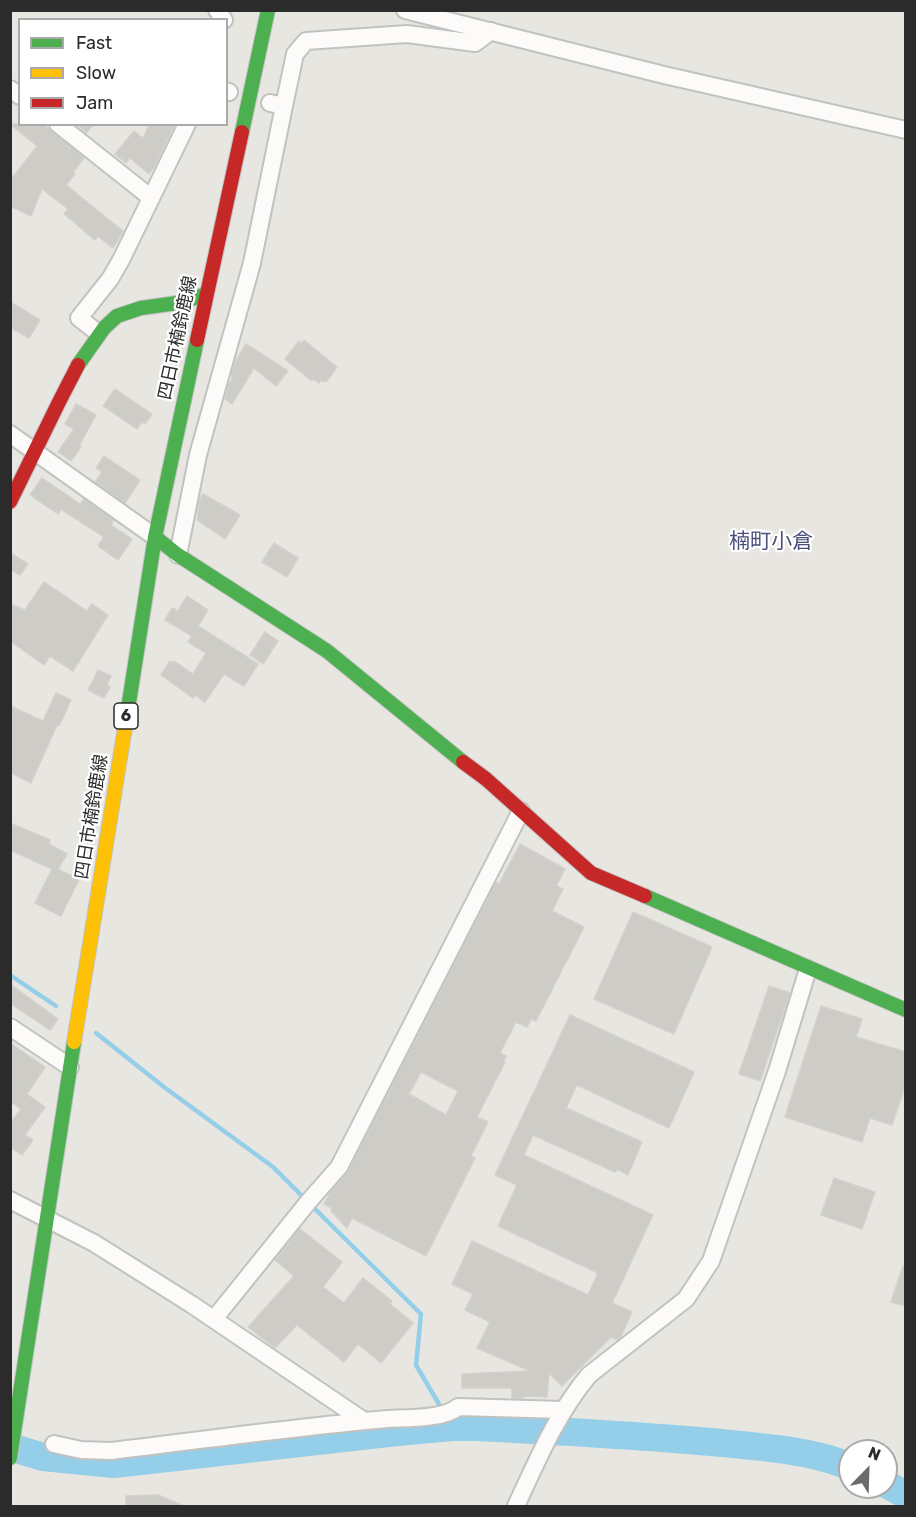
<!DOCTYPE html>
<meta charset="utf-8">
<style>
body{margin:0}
#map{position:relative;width:916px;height:1517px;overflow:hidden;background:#e8e6e0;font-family:Rubik,sans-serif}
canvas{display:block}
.frame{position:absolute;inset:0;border:12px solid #2b2b2b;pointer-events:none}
.legend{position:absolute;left:18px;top:18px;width:210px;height:108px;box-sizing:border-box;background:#fff;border:2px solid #aaa;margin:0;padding:8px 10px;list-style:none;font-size:18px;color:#2b2b2b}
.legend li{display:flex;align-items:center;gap:12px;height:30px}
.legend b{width:30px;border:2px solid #aaa}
.north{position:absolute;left:838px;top:1439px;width:60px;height:60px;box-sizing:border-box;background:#fff;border:2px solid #aaa;border-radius:50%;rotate:23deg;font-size:16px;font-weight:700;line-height:24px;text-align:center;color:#2b2b2b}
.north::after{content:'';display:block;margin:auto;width:21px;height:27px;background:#6d6c6a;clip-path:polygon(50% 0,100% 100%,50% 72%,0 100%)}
</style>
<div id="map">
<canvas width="916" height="1517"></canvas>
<div class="frame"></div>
<ul class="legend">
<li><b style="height:8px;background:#4caf50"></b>Fast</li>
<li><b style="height:8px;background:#ffc107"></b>Slow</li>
<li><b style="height:8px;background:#c62828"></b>Jam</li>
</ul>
<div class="north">N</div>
</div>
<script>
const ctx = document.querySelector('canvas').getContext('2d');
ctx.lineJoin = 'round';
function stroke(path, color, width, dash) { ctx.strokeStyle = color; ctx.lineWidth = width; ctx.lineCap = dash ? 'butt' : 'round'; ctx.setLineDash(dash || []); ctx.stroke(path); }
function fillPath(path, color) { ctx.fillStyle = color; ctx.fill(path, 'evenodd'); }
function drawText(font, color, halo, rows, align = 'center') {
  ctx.font = font + ' Rubik,"Noto Sans JP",sans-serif'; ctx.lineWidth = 4.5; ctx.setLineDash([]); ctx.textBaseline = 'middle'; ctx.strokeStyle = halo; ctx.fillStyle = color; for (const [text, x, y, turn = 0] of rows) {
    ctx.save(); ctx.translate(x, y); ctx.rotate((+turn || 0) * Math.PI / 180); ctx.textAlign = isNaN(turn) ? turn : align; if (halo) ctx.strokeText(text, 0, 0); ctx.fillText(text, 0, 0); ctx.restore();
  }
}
stroke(new Path2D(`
 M10,975L56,1006
 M96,1033L164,1087L273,1167L305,1199
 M311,1205L421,1314L416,1365L443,1411
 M447,1418L452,1427`), '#95cee9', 4.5);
stroke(new Path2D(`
 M10,1447L43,1457L114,1464L397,1432L452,1427H479C556,1431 634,1435 711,1442C752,1446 814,1450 850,1467
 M886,1484L906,1495`), '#95cee9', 28);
const building = new Path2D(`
 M10,124H43L84,158L73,172L75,174L66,185L123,231L113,248L98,236L95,240L64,214L68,209L42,189L31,216L10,206V181L37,146Z
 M77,124H94L86,133Z
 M150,124H175L154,167L149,174L130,158L126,163L115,154L134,131L143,138Z
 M10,302L40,320L29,338L10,327Z
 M304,340L337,367L327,381L324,382L321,380L319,383L313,379L312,381L285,359L299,341L301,344Z
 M246,344L288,371L276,386L254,368L232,404L225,399L229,384L233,377L231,376L235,362Z
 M115,389L152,414L145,424L142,422L137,429L103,406Z
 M76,404L96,415L79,446L81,447L71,461L58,452L74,429L65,424Z
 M104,456L140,480L125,503L95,482L102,472L96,468Z
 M42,478L80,504L84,499L114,520L111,525L132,539L118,560L98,546L104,537L61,509L58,514L30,495Z
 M203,494L240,515L225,539L197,520L200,499Z
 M274,543L298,558L287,577L262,562Z
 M10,553L28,564L20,575L10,569Z
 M44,582L87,611L92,604L108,615L73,671L50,656L44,665L10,641V604L25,610Z
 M187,596L208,610L198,626L258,664L244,686L224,674L205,702L195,695L193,698L161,675L170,661L173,663L174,661L193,674L206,653L188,642L192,636L165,620L172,608L178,611Z
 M265,632L278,641L263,664L250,655Z
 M98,670L111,676L107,685L110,687L104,698L88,690Z
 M56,693L71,700L59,726L57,725L31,783L10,772V706L43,721Z
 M10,823L50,840L49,844L67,854L58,869L79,880L61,916L35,903L52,869L10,850Z
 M520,844L565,869L556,886L563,889L552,911L584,927L536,1021L531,1019L527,1027L516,1022L500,1053L506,1056L503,1061L505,1062L477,1117L488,1122L471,1156L475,1158L426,1256L352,1218L347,1228L331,1211L332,1208L324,1204L330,1193L348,1172L496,882L499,884ZM421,1072L458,1091L446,1115L409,1094Z
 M633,912L712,947L674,1034L594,999Z
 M10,984L58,1019L50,1030L10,1003Z
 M769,986L790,993L760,1081L739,1074Z
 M821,1006L862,1019L856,1037L906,1052V1083L892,1125L870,1118L862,1142L785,1117Z
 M570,1015L694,1072L669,1128L577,1085L566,1108L642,1142L628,1175L617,1169L615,1172L533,1135L524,1155L653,1215L612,1303L632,1312L621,1336L617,1340L611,1337L562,1386L549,1373L547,1397L525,1396L524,1398H512V1388H462V1374L530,1371L477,1348L490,1322L465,1310L473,1294L452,1284L472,1241L588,1295L598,1273L498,1226L517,1185L495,1175Z
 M10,1043L45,1067L27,1094L45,1107L25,1135L33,1140L22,1155L10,1147V1124L21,1109L10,1101Z
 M834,1178L875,1192L862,1229L821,1215Z
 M300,1229L342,1262L323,1287L344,1303L363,1278L392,1301L390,1304L413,1323L381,1363L358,1344L344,1362L297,1325L275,1348L248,1327L294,1276L275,1260Z
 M903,1266L906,1267V1306L891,1302Z
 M158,1495L184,1506H126V1496Z`);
fillPath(building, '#cdccc7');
stroke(building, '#d3d1cc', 1.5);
const street = new Path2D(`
 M217,10L224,20
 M405,10L664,75L906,130
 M10,89L20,96
 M226,91L229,92
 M270,103L284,106L295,54L306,41L407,34L475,43L491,31
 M58,124L150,197
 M98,333L79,318L110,279L121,260L187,124
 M10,434L155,537
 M178,555L198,455L252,263L284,106
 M10,1027L70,1067
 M10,1200L94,1243L191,1304L364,1421
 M214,1319L309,1201L339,1167L521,811
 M54,1444L81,1450L111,1451C203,1440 295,1427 388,1419C406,1418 445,1419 458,1407L564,1410
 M516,1506C537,1461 557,1413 589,1375L686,1299L711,1261L777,1071L808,969`);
const fast = new Path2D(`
 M242,132L268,10
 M78,365L104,328L117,316L141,308L184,302L206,294
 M155,537L178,555L327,651L463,762
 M127,715L155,537L197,340
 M645,896L906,1010
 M10,1458L74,1042`);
const slow = new Path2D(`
 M74,1042L127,715`);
const jam = new Path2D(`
 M197,340L242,132
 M10,502L59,402L78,365
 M463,762L486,779L591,873L645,896`);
stroke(street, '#c2c2c1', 20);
stroke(fast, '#c2c2c1', 16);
stroke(slow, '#c2c2c1', 16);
stroke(jam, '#c2c2c1', 16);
stroke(street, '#fcfbfa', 16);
stroke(fast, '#4caf50', 14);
stroke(slow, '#ffc107', 14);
stroke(jam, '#c62828', 14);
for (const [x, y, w] of [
 [126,716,24]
]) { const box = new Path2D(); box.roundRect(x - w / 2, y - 13, w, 26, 4.5); ctx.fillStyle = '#fff'; ctx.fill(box); stroke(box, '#2b2b2b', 1.5); }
drawText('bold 16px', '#2b2b2b', null, [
 ["6",126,716]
]);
drawText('18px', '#2b2b2b', '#fff', [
 ["四日市楠鈴鹿線",178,338,-78],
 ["四日市楠鈴鹿線",92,817,-81]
]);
drawText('21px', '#4b507b', '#fff', [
 ["楠町小倉",771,542]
]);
</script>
